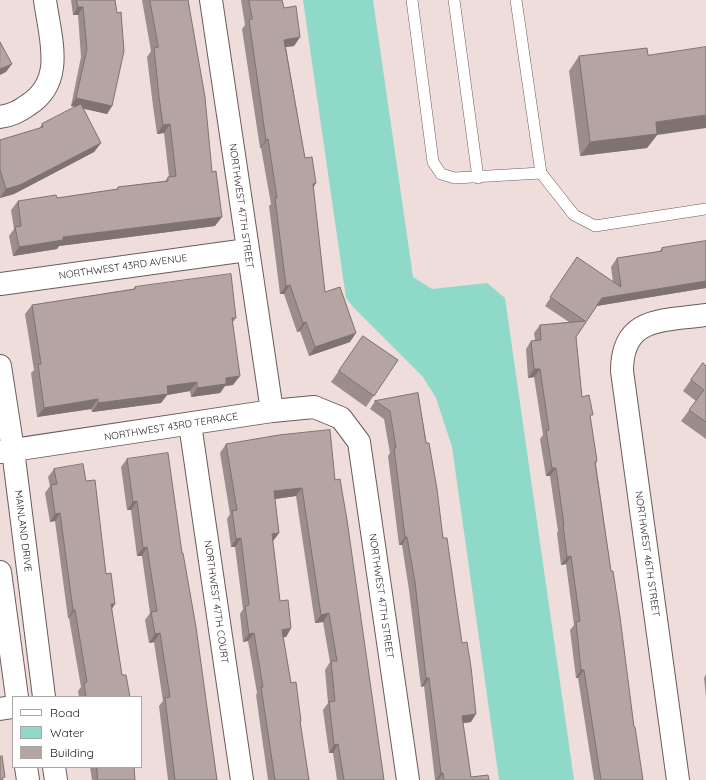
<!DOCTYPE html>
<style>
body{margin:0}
#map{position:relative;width:706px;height:780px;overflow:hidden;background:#eedddb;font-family:Quicksand,sans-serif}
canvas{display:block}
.legend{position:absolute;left:12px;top:696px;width:130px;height:72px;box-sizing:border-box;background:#fff;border:1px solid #a9a6a6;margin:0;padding:5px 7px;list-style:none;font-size:12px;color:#282121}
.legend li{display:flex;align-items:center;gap:8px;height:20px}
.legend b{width:20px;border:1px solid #a9a6a6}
</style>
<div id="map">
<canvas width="706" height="780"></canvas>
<ul class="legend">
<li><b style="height:5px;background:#fff"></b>Road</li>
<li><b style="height:11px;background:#8fd9c9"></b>Water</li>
<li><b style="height:11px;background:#b4a4a2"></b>Building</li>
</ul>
</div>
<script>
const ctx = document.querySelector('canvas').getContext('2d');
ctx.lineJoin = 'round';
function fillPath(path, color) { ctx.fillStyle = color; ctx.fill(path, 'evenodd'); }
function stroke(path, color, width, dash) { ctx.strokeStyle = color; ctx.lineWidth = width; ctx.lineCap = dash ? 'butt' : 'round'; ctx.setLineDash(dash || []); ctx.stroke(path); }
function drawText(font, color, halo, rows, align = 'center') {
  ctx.font = font + ' Quicksand,sans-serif'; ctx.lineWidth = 3; ctx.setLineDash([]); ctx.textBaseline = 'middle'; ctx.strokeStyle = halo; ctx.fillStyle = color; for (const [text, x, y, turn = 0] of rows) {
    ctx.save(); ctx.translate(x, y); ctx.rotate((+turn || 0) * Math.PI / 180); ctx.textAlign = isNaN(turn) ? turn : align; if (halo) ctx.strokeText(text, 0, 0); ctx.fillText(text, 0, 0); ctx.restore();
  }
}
fillPath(new Path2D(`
 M303,0H373L413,277L432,289L487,283L505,298L574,780H499L452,447L436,398L423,377L354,308L346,298Z`), '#8fd9c9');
const service = new Path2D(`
 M412,0L433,162L441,174L455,178L541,173
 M454,0L478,178
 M516,0L541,173L574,215L595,226L706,209`);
const minor = new Path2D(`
 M211,0L272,411
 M0,117C12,115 18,112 28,105C66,81 50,38 45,0
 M0,284L247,250
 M0,366L13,450L44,697
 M190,424L242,780
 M0,452L272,411L314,407L341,418L359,442L408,780
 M0,572L17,697
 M0,709L13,707
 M26,767L28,780
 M54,767L56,780
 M678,780L622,371C622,316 663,321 706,315`);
stroke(service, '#6b5c5b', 12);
stroke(minor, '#6b5c5b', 24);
stroke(service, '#fff', 11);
stroke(minor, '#fff', 22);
fillPath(new Path2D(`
 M71,0H115L112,106L107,114L83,108L101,143L94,152L14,194L0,198V140L39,129L42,124L76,107L71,106L81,57L78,15H73Z
 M142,0H188L215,226L59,246L57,249L13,256L9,236L14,229L11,210L18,201L57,198L117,189L118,187L165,181L168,177H169L164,133L157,134L153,106L147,57L151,51Z
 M241,0H282L284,8L300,37L294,46L286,47L305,158L316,183L313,188L325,292L350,342L309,356L300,331L297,332L284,294H280L269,206L271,204L261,148H260L242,29L245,25Z
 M648,55L657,135L647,148L580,156L569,71L579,56Z
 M706,241V288L597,306L576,337L582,397L590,418L597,461L596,464L611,571L634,727L643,780H594L578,678H576L570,630L574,625L566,564L561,565L557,533L558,531L550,476H546L540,439L543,435L534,377L528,378L526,349L531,341L535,340L534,333L540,325L569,322L545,306L577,257L613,282L611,267L617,258L659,252L662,248Z
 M135,287L236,318L233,322V385L225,386L220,393L191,397L190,391L167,395L161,403L92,412L91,409L37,417L31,373L34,370L25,314L32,305L133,289Z
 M363,336L398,360L366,407L331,382Z
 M703,363L706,366V439L681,421L696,401L683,391Z
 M418,393L443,538L471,722L463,723L471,777L489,780H435L424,686L421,687L409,590L402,545H399L388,456L390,453L384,419L370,409L375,401Z
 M226,444L335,480L384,780H337L333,753H329L323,710L328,703L325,670L330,662L323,622L315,623L296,496L275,499L279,533L273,541L280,601L291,628L286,637H283L291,683L301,721L300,723L309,780H268L256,695L257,693L248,641L243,642L240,614L243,609L235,547H231L227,519L230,514L220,453Z
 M127,459L182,553L217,780H168L159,706L163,701L154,642L149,643L145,620L150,613L142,556H137L131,510H127L121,467Z
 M54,469L86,481L106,574L122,675L130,697H79L78,691L81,687L69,618H68L55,521L50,522L45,493L50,486L48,477Z
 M706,674V697L704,678Z
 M90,767H134L135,780H92Z`), '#9b8d8b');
fillPath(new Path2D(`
 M78,7H83L78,15H73Z
 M300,37L294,46L278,48L284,40Z
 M12,64L6,72L0,75V69Z
 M76,98L112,106L107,114L71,106Z
 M706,115V128L657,135L647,148L580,156L590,142L656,122Z
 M170,124L164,133L157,134L163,125Z
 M268,139L261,148H260L266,140Z
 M101,143L94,152L14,194L0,198L6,189Z
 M316,183L310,192L313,184Z
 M222,217L215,226L59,246L57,249L13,256L19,247L63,237Z
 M706,281V288L596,306L602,298Z
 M290,285L284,294H280L286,286Z
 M306,322L300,331L297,332L303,323Z
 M356,333L350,342L309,356L315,347Z
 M534,369H540L534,377L528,378Z
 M240,376L233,385L225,386L220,393L191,397L197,388L226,378Z
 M197,382L190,391L167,395L161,403L92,412L98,403L167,386Z
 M98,399L91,409L37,417L44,408Z
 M552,468H556L550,476H546Z
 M302,488L296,496L268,500L274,491Z
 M137,501L131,510H127L133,502Z
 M60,513L55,521L50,522L55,514Z
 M279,533L273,541L266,542L272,534Z
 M405,537H407L402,545H399Z
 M241,538L235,547H231L236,539Z
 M147,547L142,556H137L143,548Z
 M571,556L566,564L561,565L567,557Z
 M111,604H115L110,612Z
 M73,610H75L69,618H68Z
 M329,613L323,622L315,623L321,615Z
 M291,628L286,637L276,638L282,630Z
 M160,633L154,642L149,643L155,634Z
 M254,633L248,641L243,642L249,634Z
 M581,670H584L578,678H576Z
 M426,678H429L424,686L421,687Z
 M476,714L471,722L457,724L462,716Z
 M338,744L333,753H329L334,745Z
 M441,773H443L438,780H436Z`), '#7e7371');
const building = new Path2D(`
 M77,0H115L117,13L121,12L124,51L112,106L76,98L87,49L83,7H78Z
 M150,0H188L205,97L212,172L216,171L222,217L63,237V240L19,247L15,227L21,226L18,201L56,195L57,198L118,189V187L168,181V177L176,176L170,124L163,125L159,97L154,48L158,47Z
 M249,0H282L284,8L296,6L300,37L284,40L305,158L312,157L316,183L313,184L325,292L340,287L356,333L315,347L306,322L303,323L290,285L286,286L275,198H277L268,139L266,140L249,20L252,19Z
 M0,42L12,64L0,69Z
 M706,47V115L656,122L657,134L590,142L579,56L647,48L648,55Z
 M81,104L101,143L20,185L6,189L0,170V140L43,127L42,124Z
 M706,241V281L602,298L576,337L582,397L589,395L593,415H590L597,461L595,462L611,571H613L620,617L634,727H635L643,780H601L584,670H581L576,622L580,621L571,556L567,557L563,525H564L556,468H552L546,431L549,430L540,369H534L531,341L541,340L540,325L585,321L550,297L577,257L621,287L617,258L662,251V248Z
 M231,274L236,318H232L240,376L226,378V384L197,388V382L167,386L168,394L98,403V399L44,408L38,364H41L32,305L135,289V287Z
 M363,336L398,360L374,396L339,371Z
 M703,363L706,366V422L689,410L704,390L691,380Z
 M418,393L426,443H429L437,489L443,538H447L462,643L467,642L471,667L476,714L462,716L471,777L488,775L489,780H444L443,773H441L429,678H426L415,582L407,537H405L394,448H396L390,411L375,401Z
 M330,430L335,480L340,479L347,520L384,780H344L338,744L334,745L329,702L335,701L331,661H337L329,613L321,615L302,488L274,491L279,533L272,534L280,601L288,600L291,628L282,630L291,683L296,682L301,721H300L309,780H275L261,687H263L254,633L249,634L245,606L249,605L241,538L236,539L232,511L237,510L226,444L279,435Z
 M168,453L182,553H183L196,627L217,780H175L165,698L170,697L160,633L155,634L151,612L157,611L147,547L143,548L137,501L133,502L127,459Z
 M83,464L86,481L95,480L106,574L111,573L115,604H111L122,675H126L130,697H86L84,683L87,682L75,610H73L60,513L55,514L51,485L57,484L54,469Z
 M2,756L5,777L2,778L3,780H0V757Z
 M97,767H134L135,780H98Z`);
fillPath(building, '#b4a4a2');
stroke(building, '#7e7371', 1);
drawText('10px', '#282121', '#fff', [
 ["NORTHWEST 47TH STREET",241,206,82],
 ["NORTHWEST 43RD AVENUE",123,267,-8],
 ["NORTHWEST 43RD TERRACE",171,427,-9],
 ["MAINLAND DRIVE",23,531,83],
 ["NORTHWEST 46TH STREET",647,554,82],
 ["NORTHWEST 47TH STREET",381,596,82],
 ["NORTHWEST 47TH COURT",216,602,82]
]);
</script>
